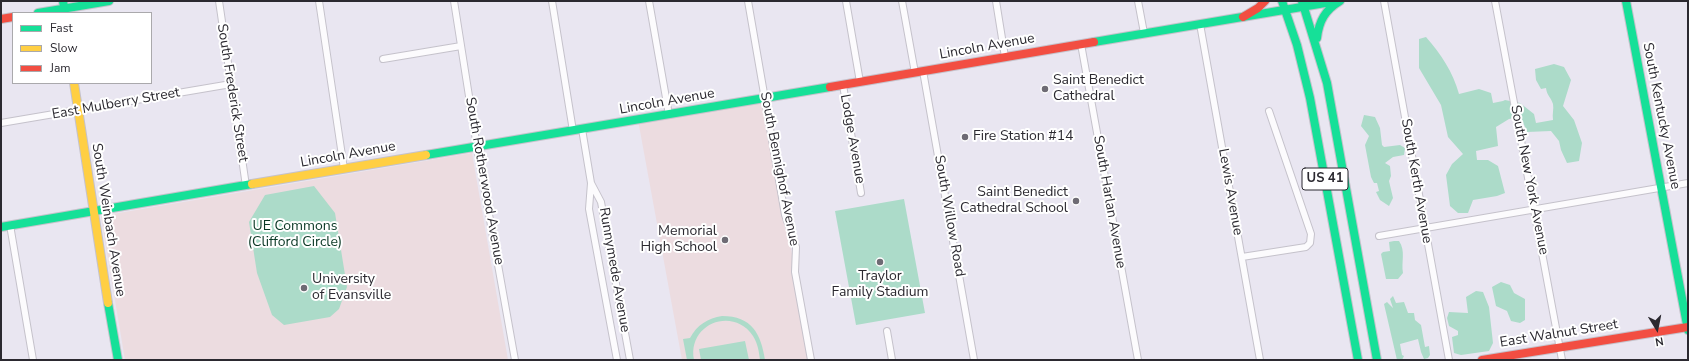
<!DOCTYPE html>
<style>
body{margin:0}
#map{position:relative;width:1689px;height:361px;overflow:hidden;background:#e9e6f1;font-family:"Nunito Sans",sans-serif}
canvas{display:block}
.frame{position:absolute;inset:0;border:2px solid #2b2930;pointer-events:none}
.legend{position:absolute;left:12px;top:12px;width:140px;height:72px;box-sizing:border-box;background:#fff;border:1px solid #aaa9ac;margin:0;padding:5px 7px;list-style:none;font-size:12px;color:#2b2930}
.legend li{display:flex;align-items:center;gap:8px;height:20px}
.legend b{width:20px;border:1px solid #aaa9ac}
.north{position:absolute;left:1637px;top:309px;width:40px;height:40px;-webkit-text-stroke:3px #fff;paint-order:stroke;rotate:170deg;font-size:11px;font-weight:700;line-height:16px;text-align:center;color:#2b2930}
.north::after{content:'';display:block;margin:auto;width:14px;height:18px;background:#2b2930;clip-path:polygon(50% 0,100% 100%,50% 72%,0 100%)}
</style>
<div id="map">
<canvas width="1689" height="361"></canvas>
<div class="frame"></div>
<ul class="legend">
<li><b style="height:5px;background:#16e098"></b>Fast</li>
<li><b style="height:5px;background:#ffcf43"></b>Slow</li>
<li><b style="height:5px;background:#f24e42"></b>Jam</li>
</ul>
<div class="north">N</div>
</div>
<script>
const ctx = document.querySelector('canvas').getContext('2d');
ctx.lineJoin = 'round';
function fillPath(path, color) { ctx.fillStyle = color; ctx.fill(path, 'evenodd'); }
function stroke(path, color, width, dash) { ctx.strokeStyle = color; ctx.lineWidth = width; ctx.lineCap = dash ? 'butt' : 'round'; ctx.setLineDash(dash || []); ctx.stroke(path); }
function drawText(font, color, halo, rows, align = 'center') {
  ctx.font = font + ' "Nunito Sans",sans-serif'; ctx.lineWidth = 4; ctx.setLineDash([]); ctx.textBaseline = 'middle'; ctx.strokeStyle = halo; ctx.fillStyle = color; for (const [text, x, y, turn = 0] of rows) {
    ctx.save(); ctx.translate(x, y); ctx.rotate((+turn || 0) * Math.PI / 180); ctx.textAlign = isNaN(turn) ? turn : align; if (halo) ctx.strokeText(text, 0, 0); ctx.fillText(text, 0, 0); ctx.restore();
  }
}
fillPath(new Path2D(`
 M764,98L811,360H682L638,120Z
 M472,153L508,360H125L101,216Z`), '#ecdce0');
fillPath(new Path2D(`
 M1426,37C1441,54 1453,72 1459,94L1479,89L1491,93L1493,103L1503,101L1505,100L1520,103L1534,114L1536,123L1553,120C1552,114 1554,109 1553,104C1551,97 1547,96 1546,88L1541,89L1536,80L1535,69L1554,64L1564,67L1571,80L1563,106L1574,120L1582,143L1579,161L1567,163L1561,150L1559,141L1551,131L1527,132L1521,117L1509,119L1496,127L1498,146L1476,151L1477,160H1488L1498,166L1505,193L1497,196L1473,200L1468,213H1458L1450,206L1446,175L1452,164L1463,154L1448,137L1441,105L1419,68V39Z
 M1364,115L1375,117L1380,128L1382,145L1384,147L1400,145L1405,148L1404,155L1393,157L1385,163L1390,166L1391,176L1389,181L1393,198L1389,206L1380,200L1376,192L1379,191L1377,183H1374L1371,177L1365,145L1369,136L1361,126Z
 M314,186L335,213L347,287L339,309L330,317L284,325L272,315L257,273L249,222L265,195Z
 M904,199L925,313L856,325L835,211Z
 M1394,241H1399C1406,251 1401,262 1403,273L1398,279H1386L1381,254L1383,252L1390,251L1389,242Z
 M1501,282L1510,285L1514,293L1525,299V320L1520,323L1511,321L1507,311L1496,306L1492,287Z
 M1476,291L1483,292L1489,307L1493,343L1489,351L1461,355L1454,353L1452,337L1458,335V331L1449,326L1447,318L1449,312L1468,313L1466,297Z
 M1393,296L1396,303L1404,302L1408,313H1414L1415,320L1421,325L1425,347L1429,346L1430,355L1428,358L1424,359L1421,352L1418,339L1400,344L1402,355L1404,356L1402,360H1397L1384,304L1387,302L1393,308L1390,299Z
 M722,316C752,316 761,334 765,360H760C759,352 758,344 753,336C733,306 687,324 694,360H687L683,339L690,338C697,325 708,318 722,316Z
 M745,341L749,360H701L699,349Z`), '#acdbc9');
const street = new Path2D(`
 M219,1L246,186
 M319,1L344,169
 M454,1L477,147L515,360
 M552,1L573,131
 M649,1L669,115
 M748,1L785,215L796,247L795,272L811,360
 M846,1L860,82
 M902,1L915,73
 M996,1L1005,57
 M1138,1L1144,33
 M1384,1L1449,360
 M1495,1L1562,360
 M1200,24L1260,360
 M1081,44L1138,360
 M383,59L461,46
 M923,71L974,360
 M843,85L861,193
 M1,123L231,84
 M582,129L591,183L589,209L617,360
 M591,183L601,202L630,360
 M10,225L33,360
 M1379,236L1688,183
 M1242,257L1306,247L1310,243L1311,234L1269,111
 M887,331L892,360`);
const fast = new Path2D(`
 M63,1L65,13
 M1282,1L1297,45L1310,98L1358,360
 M1302,1L1327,83L1377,360
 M1626,1L1688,330
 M38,13L109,1
 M1317,38C1319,21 1325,10 1340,1
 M1094,42L1337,1
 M426,155L830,87
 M1,227L252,184
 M108,303L118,360`);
const slow = new Path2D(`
 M74,83L108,303
 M252,184L426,155`);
const jam = new Path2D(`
 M1243,17L1258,8L1265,1
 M1,19L13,17
 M830,87L1094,42
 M1482,360L1688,327`);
stroke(street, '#c5c2cb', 8);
stroke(fast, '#c5c2cb', 10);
stroke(slow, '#c5c2cb', 10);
stroke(jam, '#c5c2cb', 10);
stroke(street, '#fcfbfd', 6);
stroke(fast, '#16e098', 8);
stroke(slow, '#ffcf43', 8);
stroke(jam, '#f24e42', 8);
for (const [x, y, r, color] of [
 [1045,89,4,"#6e6b74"],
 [965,137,4,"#6e6b74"],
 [1076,201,4,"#6e6b74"],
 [725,240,4,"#6e6b74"],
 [880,262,4,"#6e6b74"],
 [304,288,4,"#6e6b74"]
]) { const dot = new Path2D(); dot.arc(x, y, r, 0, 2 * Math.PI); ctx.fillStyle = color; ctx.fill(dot); stroke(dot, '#fff', 1.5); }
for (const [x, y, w] of [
 [1325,179,46]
]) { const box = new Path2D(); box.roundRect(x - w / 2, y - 11, w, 22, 3); ctx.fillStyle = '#fff'; ctx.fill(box); stroke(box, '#2b2930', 1); }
drawText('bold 13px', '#2b2930', null, [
 ["US 41",1325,179]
]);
drawText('14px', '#2b2930', '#fff', [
 ["Lincoln Avenue",987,47,-10],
 ["South Frederick Street",232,93,81],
 ["Lincoln Avenue",667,102,-10],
 ["East Mulberry Street",116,104,-10],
 ["South Kentucky Avenue",1661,116,79],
 ["Lodge Avenue",852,139,80],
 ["Lincoln Avenue",348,155,-10],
 ["South Bennighof Avenue",779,169,79],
 ["South New York Avenue",1529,180,79],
 ["South Rotherwood Avenue",484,181,80],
 ["South Kerth Avenue",1416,181,80],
 ["Lewis Avenue",1230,192,80],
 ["South Harlan Avenue",1109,202,80],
 ["South Willow Road",949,216,80],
 ["South Weinbach Avenue",108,220,81],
 ["Runnymede Avenue",614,270,80],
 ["East Walnut Street",1559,334,-9]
]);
drawText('14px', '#2b2930', '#fff', [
 ["Saint Benedict",1053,81],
 ["Cathedral",1053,97],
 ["Fire Station #14",973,137],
 ["Saint Benedict",1068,193,"right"],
 ["Cathedral School",1068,209,"right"],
 ["Memorial",717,232,"right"],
 ["High School",717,248,"right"],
 ["Traylor",880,277,"center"],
 ["Family Stadium",880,293,"center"],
 ["University",312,280],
 ["of Evansville",312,296]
], 'left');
drawText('14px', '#0a3825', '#fff', [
 ["UE Commons",295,227],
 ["(Clifford Circle)",295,243]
]);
</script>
